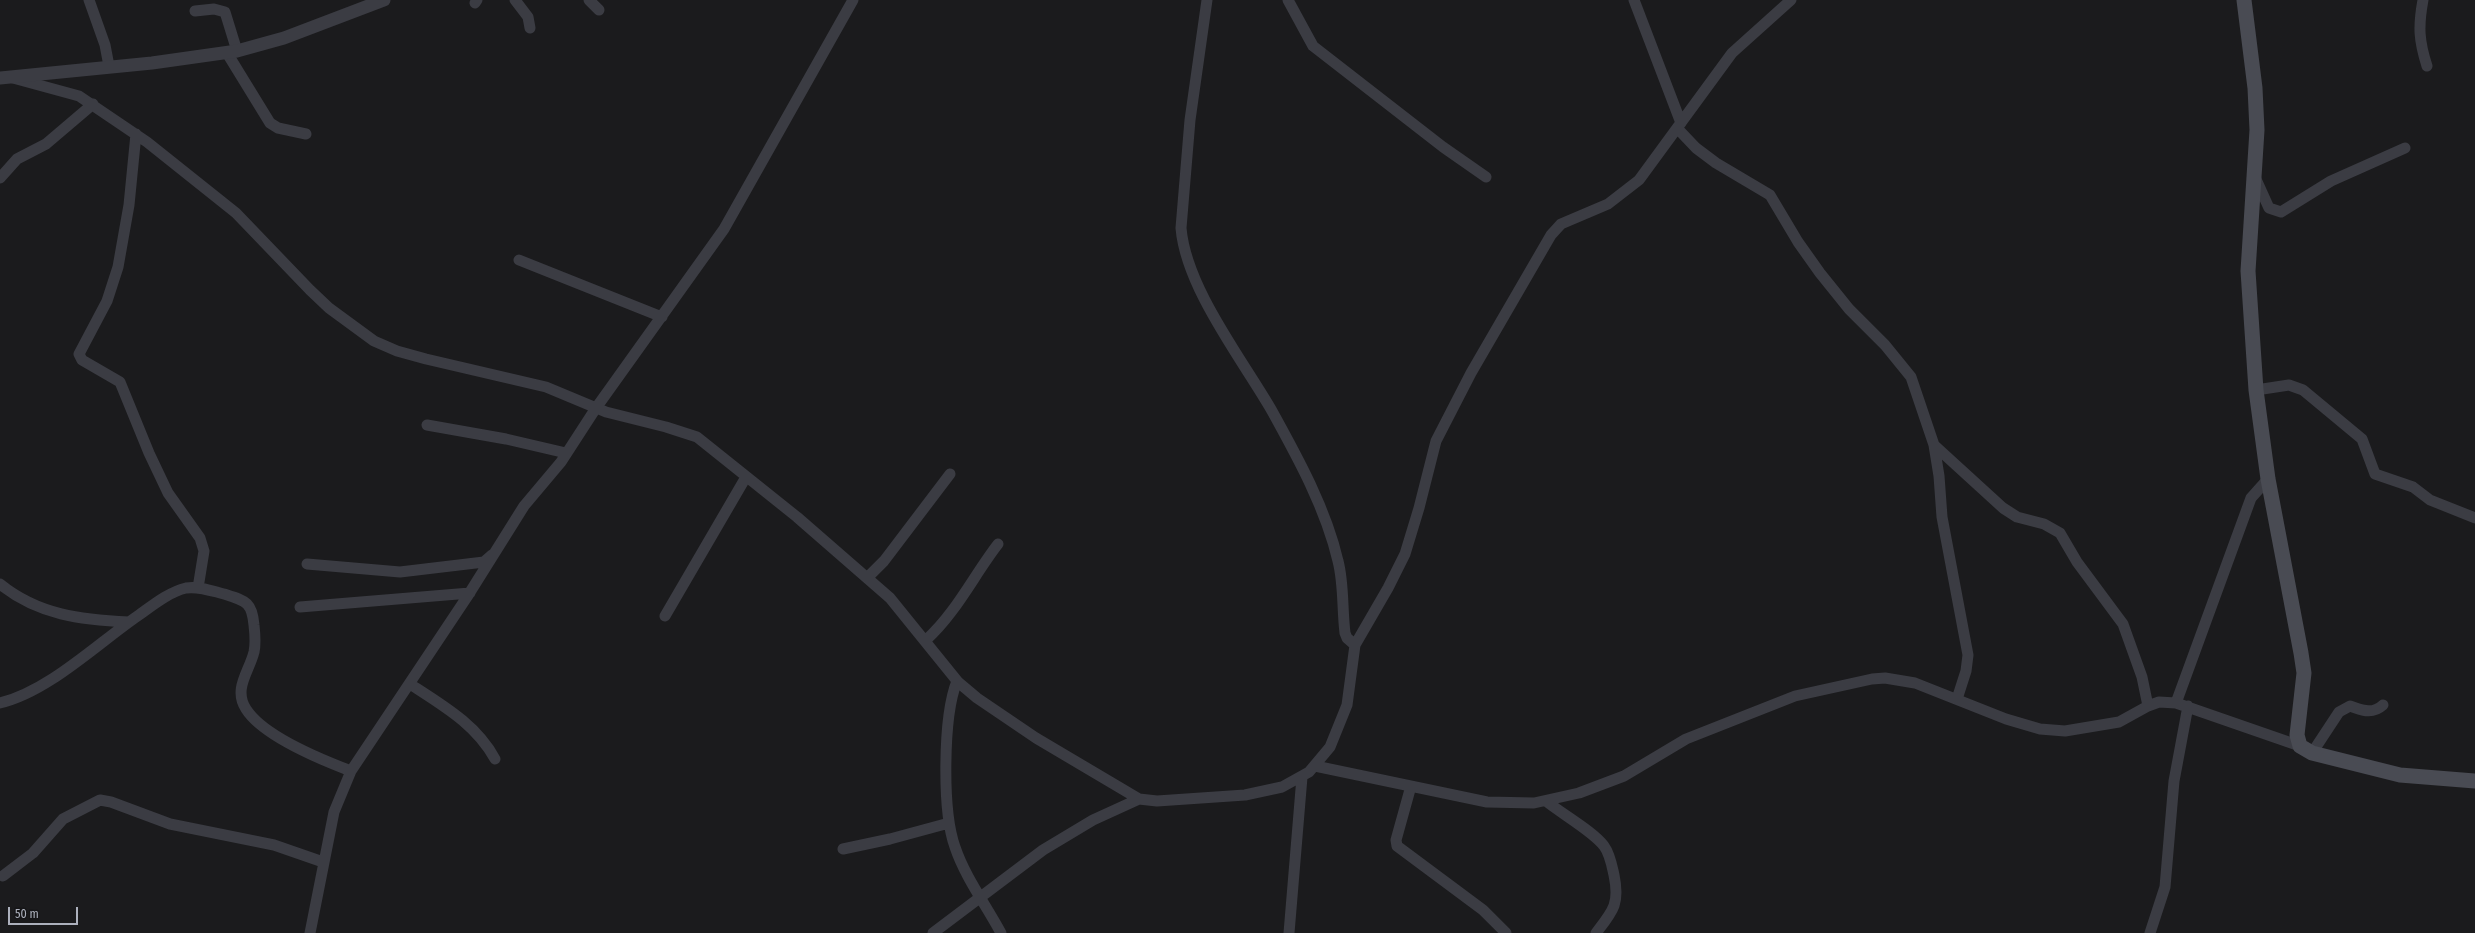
<!DOCTYPE html>
<style>
body{margin:0}
#map{position:relative;width:2475px;height:933px;overflow:hidden;background:#1b1b1d;font-family:"Fira Sans Condensed",sans-serif}
canvas{display:block}
.scale{position:absolute;left:8px;top:907px;width:70px;height:18px;box-sizing:border-box;border:2px solid #adb1bd;border-top:0;padding-left:5px;font-size:12px;line-height:14px;white-space:nowrap;color:#adb1bd;-webkit-text-stroke:3px #161618;paint-order:stroke}
</style>
<div id="map">
<canvas width="2475" height="933"></canvas>
<div class="scale">50 m</div>
</div>
<script>
const ctx = document.querySelector('canvas').getContext('2d');
ctx.lineJoin = 'round';
function stroke(path, color, width, dash) { ctx.strokeStyle = color; ctx.lineWidth = width; ctx.lineCap = dash ? 'butt' : 'round'; ctx.setLineDash(dash || []); ctx.stroke(path); }
stroke(new Path2D(`
 M89,0L105,45L109,66
 M515,0L528,17L530,28
 M589,0L599,10
 M1207,0L1190,120L1181,228C1186,288 1242,359 1272,411C1298,458 1326,509 1338,561C1344,584 1342,609 1345,633L1347,638L1355,645
 M1288,0L1313,46L1443,147L1486,177
 M1634,0L1681,123
 M2423,0C2418,27 2419,41 2427,66
 M475,3L477,0
 M195,11L214,9L225,12L237,51
 M227,53L270,123L278,128L306,134
 M13,78L79,96L147,142L236,213L310,290L329,308L374,341L397,351L426,359L546,387L606,412L666,427L697,437L797,517L890,598L958,682L977,698L1036,738L1139,799L1157,801L1245,795L1282,787L1309,772L1330,747L1347,705L1355,645L1388,588L1405,554L1419,508L1436,441L1471,373L1551,235L1561,224L1608,204L1639,180L1732,53L1791,0
 M1677,128L1696,148L1716,163L1770,195L1798,242L1820,273L1849,309L1885,345L1911,377L1934,445L1939,476L1942,517L1968,655L1966,671L1957,699
 M136,134L129,205L118,267L107,301L79,354L82,360L120,382L149,453L168,493L200,538L204,551L198,588
 M2255,177L2269,208L2281,212L2331,181L2405,148
 M0,178L17,159L46,144L93,104
 M519,260L662,317
 M2256,390L2289,385L2303,390L2362,439L2375,474L2413,487L2430,500L2475,518
 M427,425L506,439L566,453
 M1934,445L2003,508L2017,517L2044,524L2060,533L2077,562L2123,624L2142,677L2148,706
 M307,564L400,572L484,562L492,555
 M867,578L884,561L950,474
 M0,584C38,615 82,620 129,622
 M300,607L470,593
 M665,616L746,477
 M926,640C956,613 974,575 998,544
 M957,681C943,716 942,811 955,847C965,877 986,905 1001,933
 M410,684C442,705 476,724 495,759
 M0,703C48,692 98,643 139,615C153,605 169,592 186,588C199,586 212,591 224,594C246,601 252,602 254,625C255,634 256,643 254,652C249,672 233,689 246,709C263,736 322,760 351,771
 M2176,703L2251,498L2268,479
 M2312,753L2339,712L2350,706C2362,710 2372,715 2383,705
 M1315,766L1487,802L1534,803L1579,793L1624,776L1686,739L1795,696L1872,679L1885,678L1915,683L2006,719L2040,729L2065,731L2119,722L2148,706L2159,702L2176,703L2300,746
 M1411,786L1396,840L1397,846L1483,910L1506,933
 M1546,801C1562,814 1594,832 1604,846C1610,854 1612,866 1614,875C1620,904 1613,911 1596,933
 M843,849L890,839L949,823
 M3,876L33,853L63,819L100,800L111,802L170,824L274,845L323,862
 M310,933L334,812L351,771L467,597L524,506L561,462L596,408L724,229L853,0
 M933,933L1043,850L1093,820L1139,799
 M1289,933L1302,777
 M2150,933L2165,887L2174,781L2188,706`), '#3b3c43', 11);
stroke(new Path2D(`
 M0,78L152,63L237,51L284,38L384,0`), '#3b3c43', 13);
stroke(new Path2D(`
 M2244,0L2255,88L2257,130L2248,271L2256,390L2268,479L2301,653L2304,673L2297,735L2300,746L2312,753L2400,775L2475,781`), '#494b53', 15);
</script>
